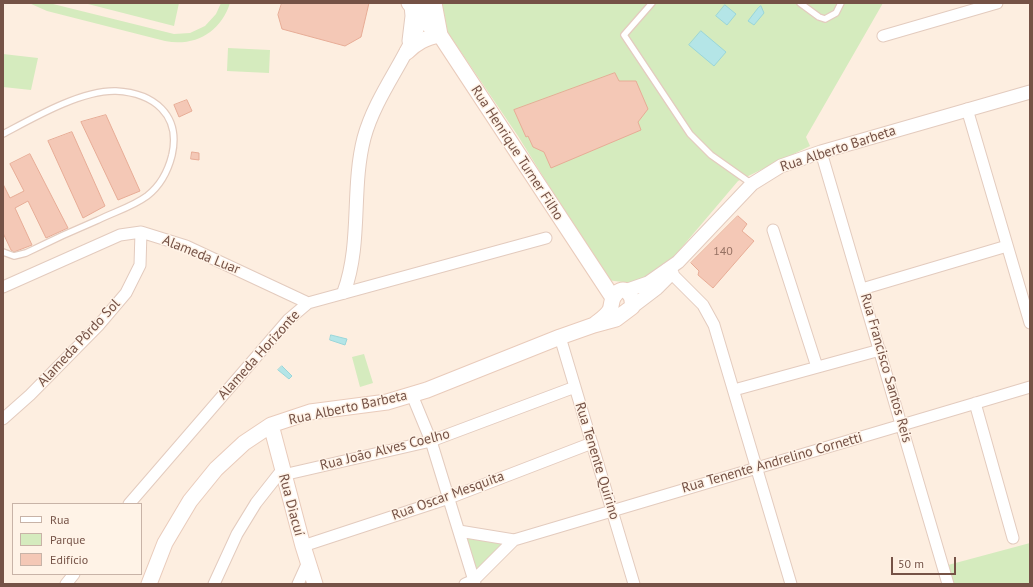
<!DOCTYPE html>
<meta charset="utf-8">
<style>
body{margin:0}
#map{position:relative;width:1033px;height:587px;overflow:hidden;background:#fdeee0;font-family:"PT Sans",sans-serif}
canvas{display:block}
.frame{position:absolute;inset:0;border:4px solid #755246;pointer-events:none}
.legend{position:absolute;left:12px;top:503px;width:130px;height:72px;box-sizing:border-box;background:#fff3e7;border:1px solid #c8b3a7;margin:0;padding:5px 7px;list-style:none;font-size:12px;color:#755246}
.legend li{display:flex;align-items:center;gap:8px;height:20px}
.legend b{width:20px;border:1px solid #c8b3a7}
.scale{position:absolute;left:891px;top:557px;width:65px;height:18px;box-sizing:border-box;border:2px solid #755246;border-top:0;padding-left:5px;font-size:12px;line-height:14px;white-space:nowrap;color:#755246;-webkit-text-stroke:3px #fff3e7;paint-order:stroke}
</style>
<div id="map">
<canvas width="1033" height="587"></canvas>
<div class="frame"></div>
<ul class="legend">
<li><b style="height:5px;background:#fff"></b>Rua</li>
<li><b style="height:11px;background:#d5ebbe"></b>Parque</li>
<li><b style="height:11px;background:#f4c8b6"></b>Edifício</li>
</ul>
<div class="scale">50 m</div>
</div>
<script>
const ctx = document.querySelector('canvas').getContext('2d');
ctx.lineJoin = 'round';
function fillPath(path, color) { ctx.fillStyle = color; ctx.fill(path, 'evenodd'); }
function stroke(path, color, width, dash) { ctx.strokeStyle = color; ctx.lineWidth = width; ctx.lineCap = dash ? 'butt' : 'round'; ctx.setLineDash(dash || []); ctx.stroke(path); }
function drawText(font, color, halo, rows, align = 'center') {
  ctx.font = font + ' "PT Sans",sans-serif'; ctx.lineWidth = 3; ctx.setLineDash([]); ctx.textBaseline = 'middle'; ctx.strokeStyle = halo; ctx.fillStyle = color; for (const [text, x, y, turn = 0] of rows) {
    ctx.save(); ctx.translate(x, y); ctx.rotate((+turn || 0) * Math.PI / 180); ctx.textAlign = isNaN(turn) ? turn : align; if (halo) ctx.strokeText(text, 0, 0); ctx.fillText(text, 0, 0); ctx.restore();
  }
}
fillPath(new Path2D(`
 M29,3H49L174,34L190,33L205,26L216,14L221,3H230C221,32 195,47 165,41L47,11Z
 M84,3H179L174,26Z
 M441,3H883L806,137L810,146L738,181L660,273L638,284L607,280L518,136L444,27Z
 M228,48L270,50L269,73L227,71Z
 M3,54L38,58L31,90L3,87Z
 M364,354L373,383L360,387L352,357Z
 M461,531L511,541L474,577Z
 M1030,543V584H954L948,565Z`), '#d5ebbe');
const water = new Path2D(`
 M725,5L736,14L727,25L716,16Z
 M761,6L764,13L754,25L748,21L758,8Z
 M701,31L726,52L714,66L689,45Z
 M331,335L347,339L345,345L330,340Z
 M282,366L292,376L289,379L278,370Z`);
fillPath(water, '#b4e5e7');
stroke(water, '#9ad6d9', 1);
const building = new Path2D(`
 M282,3H369L361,37L345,46L282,29L278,15Z
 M615,73L619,81H636L648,109L638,122L641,130L551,168L544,152L533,147L528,136L526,137L514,110Z
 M187,100L192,111L179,117L174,105Z
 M106,115L140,191L118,200L81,122Z
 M72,132L105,206L83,218L48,141Z
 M192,152L199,153V160L191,159Z
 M30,154L68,228L46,238L28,201L15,208L32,245L14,252L11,250L3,233V184L10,198L24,191L10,164Z
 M738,216L747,224L742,231L754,241L713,288L698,275L699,271L691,263Z`);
fillPath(building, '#f4c8b6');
stroke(building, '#e7ac96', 1);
const service = new Path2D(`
 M652,3L624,35L690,134L711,155L752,184
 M800,3L819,17L825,19L836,13L841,3
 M3,134C33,118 81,90 116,91C154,93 181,115 172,155C168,171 160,186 147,196C132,207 114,212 98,220C74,230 50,241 26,253L14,256L3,252`);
const minor = new Path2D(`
 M883,36L997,3
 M967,109L1030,323
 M821,152L948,584
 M773,230L817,367
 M667,269L703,305L714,325L791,584
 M3,287L120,235L141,232L186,246L308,303
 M862,289L1007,246
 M560,337L634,584
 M734,390L880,350
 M412,395L431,441L475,584
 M975,403L1013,538
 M3,419L30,395L98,326L126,293L140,265L141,232
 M283,475L431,441L575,387
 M129,504L288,320L308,303L546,238
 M459,531L514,540L1030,387
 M303,546L449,498L592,443
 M66,584L74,574
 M214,584L237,534L256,503L282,470
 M298,584L308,562
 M465,584L474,580L514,540`);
const tertiary = new Path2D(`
 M409,41L412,16L411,5
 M625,291L648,283L678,262L752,184L781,166L821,152L1030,92
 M344,292C362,243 351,188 364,138C377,90 414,52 426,3
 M632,307L657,288L672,273`);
const secondary = new Path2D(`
 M409,3L422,19L440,35L613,298
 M434,3L440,35
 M407,52C417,42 425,38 440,35
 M271,425L303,546L315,584
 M149,584L165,543L190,501L216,469L244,443L271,425L310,412L387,402L427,390L560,337L594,325L616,319L632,307C634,295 624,283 615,295C611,299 612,305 610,310C606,317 600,320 594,325`);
stroke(service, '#e3cbbe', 8);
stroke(minor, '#e3cbbe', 13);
stroke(tertiary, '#e3cbbe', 15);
stroke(secondary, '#e9cbbb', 17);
stroke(service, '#fff', 5.5);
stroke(minor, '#fff', 11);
stroke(tertiary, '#fff', 13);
stroke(secondary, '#fff', 15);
drawText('12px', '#957062', null, [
 ["140",723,252]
]);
drawText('14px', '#755246', '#fff3e7', [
 ["Rua Alberto Barbeta",838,149,-18],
 ["Rua Henrique Turner Filho",517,153,57],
 ["Alameda Luar",201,255,22],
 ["Alameda Pôrdo Sol",79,343,-47],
 ["Alameda Horizonte",259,355,-48],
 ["Rua Francisco Santos Reis",886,368,74],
 ["Rua Alberto Barbeta",348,408,-12],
 ["Rua João Alves Coelho",385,450,-14],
 ["Rua Tenente Quirino",597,461,73],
 ["Rua Tenente Andrelino Cornetti",772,463,-16],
 ["Rua Oscar Mesquita",448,496,-20],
 ["Rua Diacuí",291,505,75]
]);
</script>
